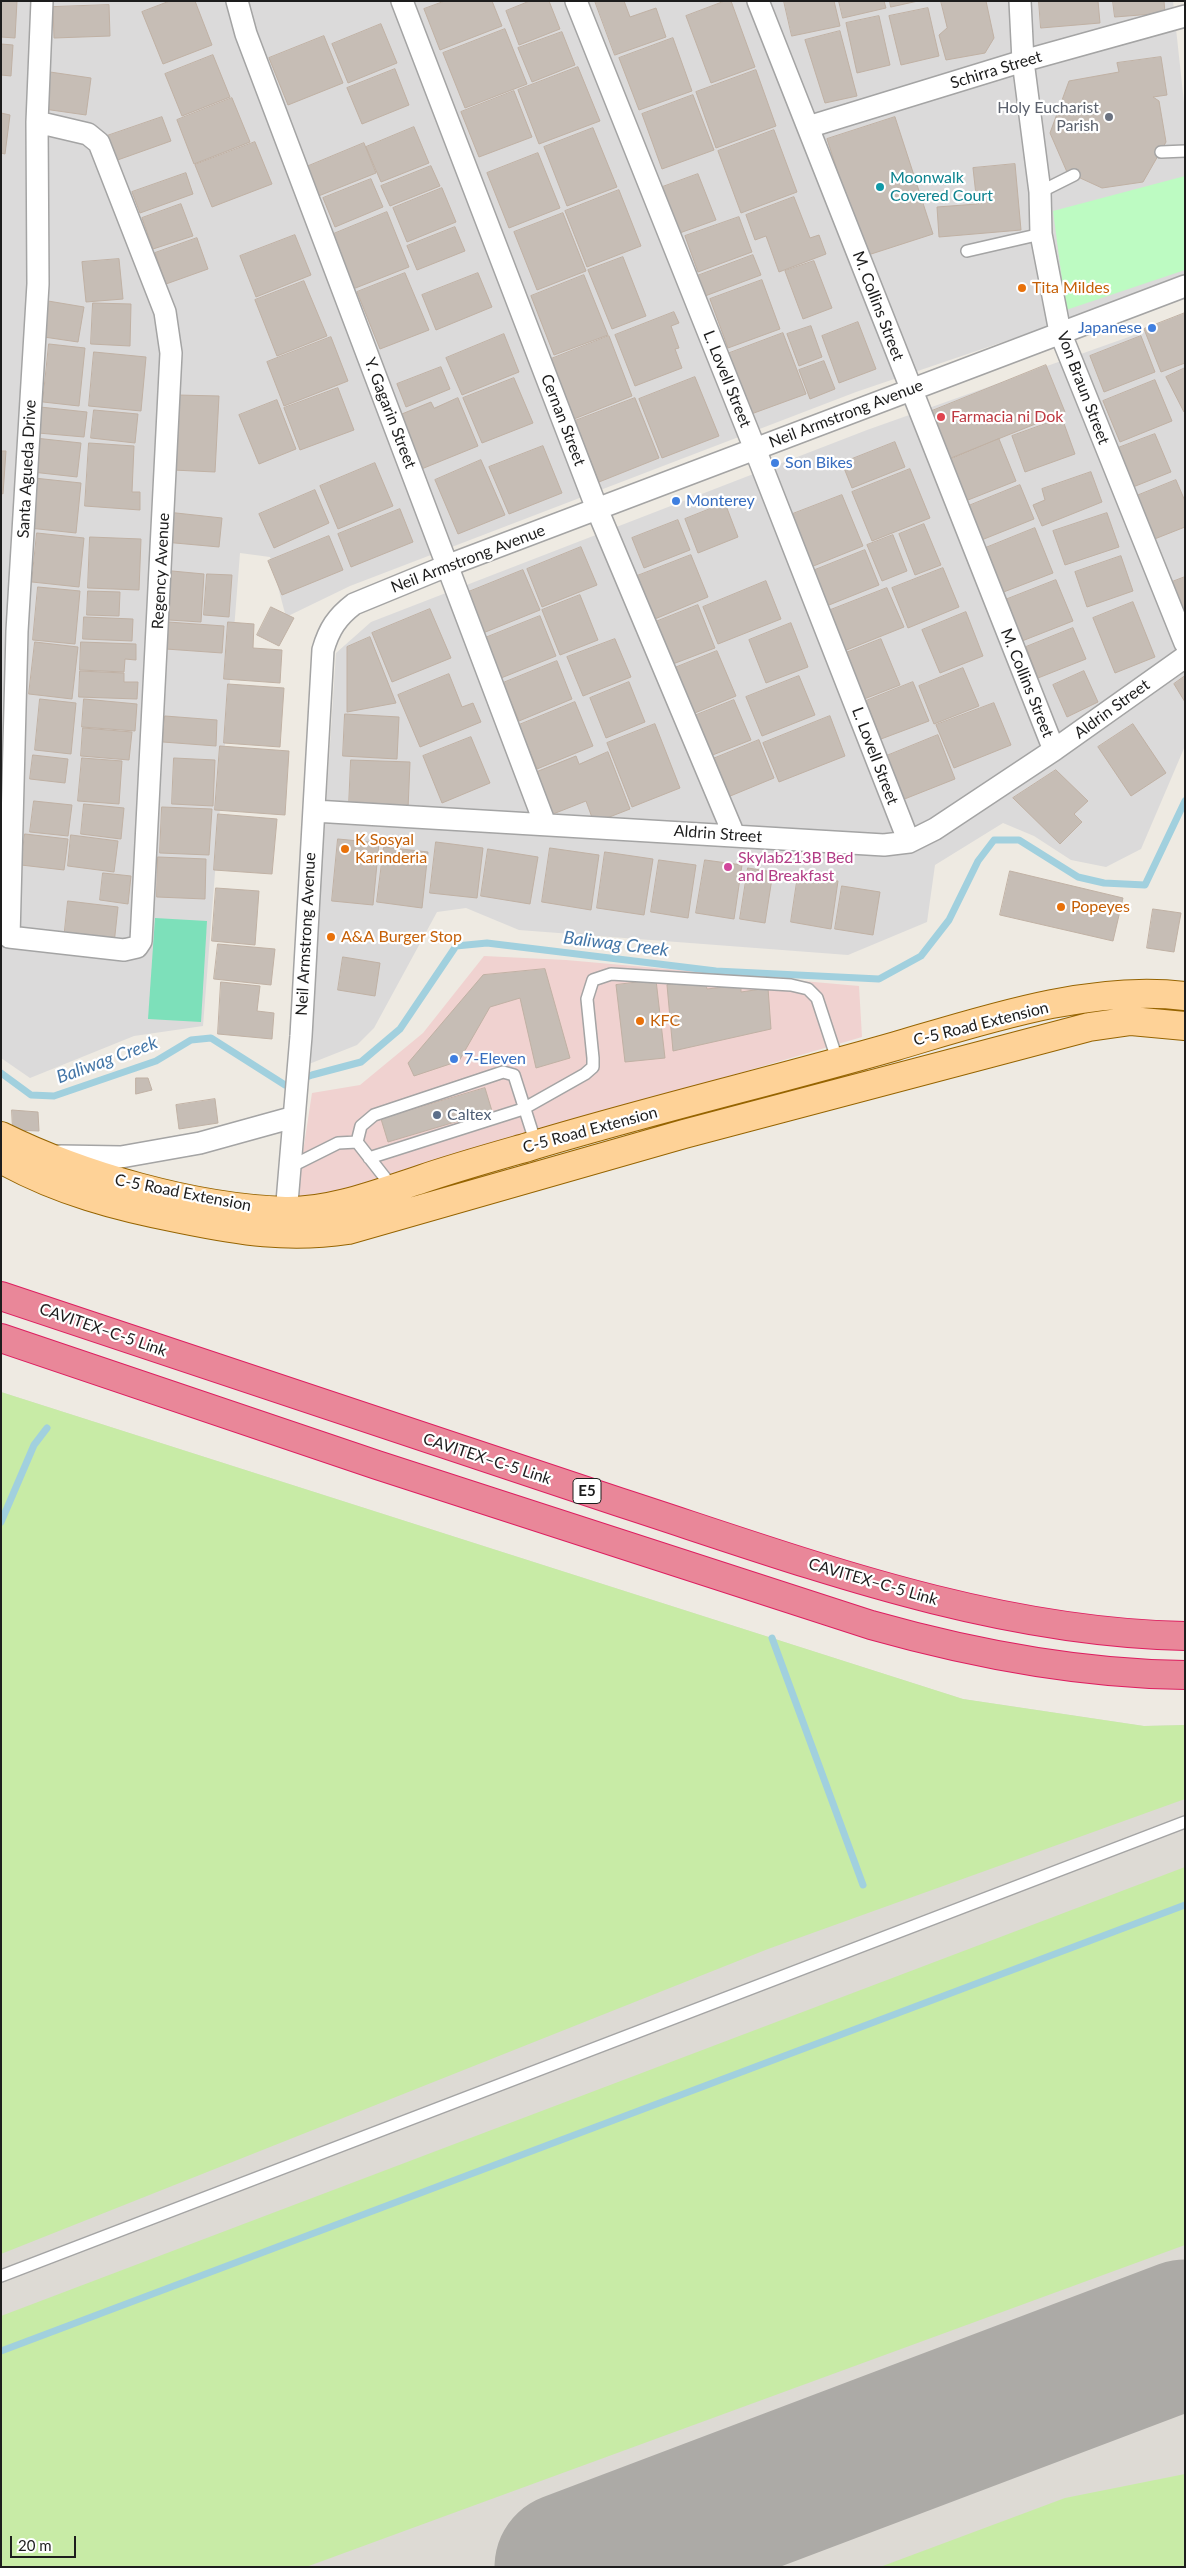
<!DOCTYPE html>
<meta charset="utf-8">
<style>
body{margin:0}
#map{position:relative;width:1186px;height:2568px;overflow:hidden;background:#eeeae2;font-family:Lato,sans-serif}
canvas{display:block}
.frame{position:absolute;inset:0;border:2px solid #1d1d1d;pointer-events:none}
.scale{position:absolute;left:10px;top:2536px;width:66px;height:22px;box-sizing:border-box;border:2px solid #1d1d1d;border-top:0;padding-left:6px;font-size:15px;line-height:18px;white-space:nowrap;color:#1d1d1d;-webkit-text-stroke:4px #fff;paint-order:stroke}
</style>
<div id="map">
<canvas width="1186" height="2568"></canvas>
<div class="frame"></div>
<div class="scale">20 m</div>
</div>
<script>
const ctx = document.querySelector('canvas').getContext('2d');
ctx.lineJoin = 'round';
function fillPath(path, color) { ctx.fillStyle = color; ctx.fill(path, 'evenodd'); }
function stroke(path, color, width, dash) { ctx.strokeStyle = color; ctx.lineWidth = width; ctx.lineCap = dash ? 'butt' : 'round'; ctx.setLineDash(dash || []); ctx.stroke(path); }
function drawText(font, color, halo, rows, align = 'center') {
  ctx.font = font + ' Lato,sans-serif'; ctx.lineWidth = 4.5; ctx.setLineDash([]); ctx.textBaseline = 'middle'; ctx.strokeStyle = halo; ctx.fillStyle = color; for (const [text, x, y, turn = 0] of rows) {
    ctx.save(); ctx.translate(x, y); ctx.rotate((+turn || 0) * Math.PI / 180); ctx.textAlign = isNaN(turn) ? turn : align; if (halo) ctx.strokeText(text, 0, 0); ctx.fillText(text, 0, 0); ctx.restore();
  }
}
fillPath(new Path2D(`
 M1,1H1173L1185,112V280L856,392L350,586L286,617L270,557L240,553L203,1026L134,1036L30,1078L1,1058Z
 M1185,317V746L1141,849L1106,867L1071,860L1034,836L1003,823L935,865L927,922L848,955L519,930L466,908L437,912L374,1028L357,1045L309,1064L336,653L371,622L867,430Z`), '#dbdada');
fillPath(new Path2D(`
 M484,956L566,960L859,986L862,1037L295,1204L312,1093L360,1085L423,1033Z`), '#f0d2d0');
fillPath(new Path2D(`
 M1,1392L963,1699L1144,1726L1185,1725V2567H1Z`), '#dddad4');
fillPath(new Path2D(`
 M1,1392L963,1699L1144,1726L1185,1725V1799L768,1949L1,2254Z
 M1185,1867V2245L306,2567H1V2316Z
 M1185,2474V2567H880L1065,2498Z`), '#c8eba6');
fillPath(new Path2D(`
 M1185,176V270L1066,310L1053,211Z`), '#bdfbc2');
fillPath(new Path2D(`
 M155,918L207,921L201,1022L148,1019Z`), '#7de0ba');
stroke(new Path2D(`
 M1,1073L31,1095L54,1096L156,1061L191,1040L211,1038L285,1085L312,1075L361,1062L400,1029L456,946L487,943L716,971L879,979L921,956L949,920L978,861L994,840H1019L1078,877L1104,883L1145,885L1185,801
 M1,1522L34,1445L47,1428
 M772,1638L863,1885
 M1,2351L1185,1905`), '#a1d0de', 7);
stroke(new Path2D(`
 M923,2433L1101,2389L1185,2374`), '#acaaa6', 60);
stroke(new Path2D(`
 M569,2567L1185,2334`), '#acaaa6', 149);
const building = new Path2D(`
 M1,1H17L15,38L1,37Z
 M170,1H195L212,45L163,64L142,12Z
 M445,1H492L502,26L440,50L424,9Z
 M530,1H549L560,29L519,45L506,11Z
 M595,1H624L630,17L656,8L666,37L615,55Z
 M725,1H731L755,67L711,83L686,16Z
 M784,1H834L840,26L792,36Z
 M839,1H884L886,8L843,18Z
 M890,1H918L891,7Z
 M941,1H986L994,38L985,53L946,60L939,35L947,28Z
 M1039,1H1098L1100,23L1041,28Z
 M1113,1H1164L1165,13L1115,17Z
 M109,5L110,36L54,38L53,7Z
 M928,8L939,56L901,65L889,16Z
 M879,16L890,65L857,73L846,23Z
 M381,24L397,63L348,83L332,44Z
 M505,29L527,84L465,108L443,53Z
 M840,31L857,96L825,103L805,40Z
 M562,32L575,65L532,82L518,48Z
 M324,36L343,83L288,105L269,58Z
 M673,38L692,91L639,110L619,58Z
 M1,44L13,45L11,76L1,75Z
 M213,55L230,97L182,116L165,74Z
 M1161,57L1167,95L1153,97L1159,101L1166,142L1143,182L1102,188L1067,172L1050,133L1069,81L1119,72L1117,63Z
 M578,67L600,121L539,144L518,90Z
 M395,69L409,105L362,124L347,88Z
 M756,70L776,126L716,148L696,92Z
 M50,72L91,78L86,115L44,109Z
 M514,91L532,137L479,157L461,112Z
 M693,95L714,150L662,169L642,114Z
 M232,98L250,142L194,164L177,120Z
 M1,113L10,115L5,154L1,153Z
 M162,117L171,141L112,162L104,137Z
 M895,117L933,234L865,256L827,139Z
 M414,127L429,163L381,182L366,147Z
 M593,128L617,187L567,206L544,147Z
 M774,130L797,192L741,213L718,151Z
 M255,142L272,184L212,207L195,165Z
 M364,143L376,173L311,199L299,170Z
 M538,153L560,208L509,228L487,173Z
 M1015,164L1021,230L939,237L937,207L977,204L973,168Z
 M431,166L440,186L390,206L381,186Z
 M186,173L193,194L140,213L132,192Z
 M698,174L716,220L674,235L657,189Z
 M371,179L383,207L335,227L323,198Z
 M442,188L456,222L407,242L393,208Z
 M619,190L641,246L587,267L565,211Z
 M794,197L810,238L819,235L826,254L779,272L766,236L755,240L746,215Z
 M181,204L193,236L153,249L142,218Z
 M387,212L409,267L353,289L331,235Z
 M563,213L586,271L537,290L514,232Z
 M739,217L752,252L698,272L685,236Z
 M455,227L465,251L417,270L407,246Z
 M295,235L311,275L256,297L240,256Z
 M197,238L208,269L166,284L155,253Z
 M753,255L761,275L705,296L697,276Z
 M623,257L646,316L612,329L588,270Z
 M119,259L123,299L86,302L82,262Z
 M814,261L832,308L803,319L785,271Z
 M405,273L429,330L380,349L357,292Z
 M478,273L492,307L436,330L422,295Z
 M584,275L608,335L554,355L531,296Z
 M762,280L780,329L728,348L710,299Z
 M304,281L327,336L277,356L255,300Z
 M42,300L84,307L78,342L37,336Z
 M93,303L131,304L130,346L91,344Z
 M674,312L679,323L671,326L679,348L675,349L682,368L635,386L615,335Z
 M1185,313V363L1161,372L1144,329Z
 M858,322L876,369L839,383L822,336Z
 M811,326L822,357L799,366L787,334Z
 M783,333L806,394L743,417L719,357Z
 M504,334L519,372L462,395L446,358Z
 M609,336L632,396L574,419L551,359Z
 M1141,336L1155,372L1104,392L1090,356Z
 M331,337L348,381L284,406L267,362Z
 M49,344L85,348L79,406L43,402Z
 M94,352L146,357L141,411L89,406Z
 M824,361L835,389L810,399L799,370Z
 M1046,365L1065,412L946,460L927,413Z
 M441,367L450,389L406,407L397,384Z
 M1185,368V412H1184L1166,377Z
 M695,377L719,436L662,458L639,399Z
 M514,378L533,423L482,443L463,398Z
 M1155,380L1172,421L1120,442L1103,401Z
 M338,388L354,430L300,450L284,408Z
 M177,395L219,396L215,472L173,470Z
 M458,398L478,446L419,470L397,416L431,402L434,408Z
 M635,398L659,458L599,482L575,421Z
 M277,400L296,449L259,464L239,415Z
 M40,407L87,412L84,437L38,433Z
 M94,410L138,414L135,443L91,438Z
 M1062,418L1075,454L1025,472L1012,436Z
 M1155,434L1171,472L1133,487L1118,448Z
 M35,438L81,443L77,477L32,472Z
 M999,439L1016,481L963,502L947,461Z
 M895,442L905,467L852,488L842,463Z
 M89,443L134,446L132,492H140V510L85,506Z
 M543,446L562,493L509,514L489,467Z
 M1,451H6L3,494L1,493Z
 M481,460L505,515L458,534L435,480Z
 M375,463L393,506L338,529L320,486Z
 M910,469L930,518L872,541L852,492Z
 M1091,472L1102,502L1042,526L1033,505L1045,500L1042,489Z
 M34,478L81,483L76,533L29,528Z
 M1176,480L1185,501V527L1152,540L1134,497Z
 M1020,485L1034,519L979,541L966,507Z
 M315,490L329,523L274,548L259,514Z
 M842,495L863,546L811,567L790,515Z
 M725,503L738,537L698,553L685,519Z
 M400,509L413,542L351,567L338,534Z
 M167,512L222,518L219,547L164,542Z
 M1107,513L1119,547L1065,565L1053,531Z
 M678,520L690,550L644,568L632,538Z
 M924,524L941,565L915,575L899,534Z
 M1035,528L1053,573L1001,593L983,549Z
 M37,533L84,538L79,587L32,582Z
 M893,535L907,571L882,581L867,545Z
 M329,536L343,570L282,595L268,561Z
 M90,537L141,539L139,590L88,588Z
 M581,547L597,585L542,607L527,569Z
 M865,550L879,585L824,607L810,572Z
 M691,555L708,597L650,621L632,578Z
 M1121,556L1133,591L1087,607L1075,572Z
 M943,568L959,607L908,628L892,588Z
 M523,570L540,610L483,633L466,593Z
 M172,571L204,574L201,622L169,620Z
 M207,574L232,575L229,617L204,615Z
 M1185,577V614L1172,582Z
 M1056,580L1073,621L1022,641L1005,600Z
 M766,581L781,619L718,644L703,607Z
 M38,587L80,591L75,644L33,640Z
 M887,588L904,627L844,651L828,611Z
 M88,591L120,592L119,616L87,615Z
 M580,595L598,640L560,655L542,610Z
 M1133,602L1155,657L1115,673L1093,618Z
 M698,605L715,648L665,667L648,625Z
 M271,607L294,618L279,646L257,635Z
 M430,609L451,658L392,682L372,633Z
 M966,612L983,656L940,673L922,630Z
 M540,616L556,656L501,678L485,638Z
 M84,617L133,619L132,641L83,639Z
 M168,622L224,626L222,653L166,649Z
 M228,622L254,624L253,648L282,650L280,683L224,679Z
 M791,623L808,667L766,683L749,640Z
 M1073,628L1086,659L1038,678L1026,647Z
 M370,637L396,703L347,712V647Z
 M615,639L631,677L583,696L567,657Z
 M881,639L900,685L859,701L841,655Z
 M35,642L78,647L72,699L29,694Z
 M81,642L136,644V660L125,659L124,672L80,670Z
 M717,651L736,696L690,715L672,669Z
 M557,661L572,699L519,721L503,683Z
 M963,668L979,706L934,724L919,686Z
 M80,671L124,673V682H138L137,699L79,697Z
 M1084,671L1098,702L1067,717L1053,685Z
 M449,674L462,707L473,703L481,722L420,747L398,695Z
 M799,676L815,715L762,736L746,697Z
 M1185,676V702L1174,684Z
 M629,682L645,722L606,738L590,698Z
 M913,682L929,721L881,739L866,701Z
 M228,684L284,688L280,747L224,743Z
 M40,699L76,703L71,754L35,750Z
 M84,699L137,704L135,731L82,727Z
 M734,700L751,740L710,756L694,716Z
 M575,702L593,746L537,769L519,725Z
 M994,703L1011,745L954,768L936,725Z
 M345,714L399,717L397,759L343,756Z
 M165,716L217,720L216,746L163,742Z
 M830,716L845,756L779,782L763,743Z
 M655,724L680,788L632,807L607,743Z
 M1133,724L1166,773L1131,796L1098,747Z
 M83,728L132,732L129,760L81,756Z
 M938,735L955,779L902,800L884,757Z
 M471,737L490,783L442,803L423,756Z
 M759,740L774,778L723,799L708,761Z
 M220,746L289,751L285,815L215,810Z
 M608,752L630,809L594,823L586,801L553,814L536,772L576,756L579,764Z
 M33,755L68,759L65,783L30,779Z
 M82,758L122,761L119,804L78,801Z
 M174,758L215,760L213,806L172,804Z
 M351,760L410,762L408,809L349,806Z
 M1056,770L1088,801L1074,814L1082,822L1060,844L1013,798Z
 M34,801L72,805L68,836L30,832Z
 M84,804L124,808L121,839L81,834Z
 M162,807L212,809L209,855L160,853Z
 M218,814L277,819L272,874L214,870Z
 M25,834L68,839L64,870L21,865Z
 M71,835L118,841L114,872L68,866Z
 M338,839L379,843L373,905L332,901Z
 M436,842L483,848L477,898L430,893Z
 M384,847L428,852L422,908L377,902Z
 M550,848L599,855L591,910L542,902Z
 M488,849L538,857L530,904L481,896Z
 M605,852L653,859L644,915L597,908Z
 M158,857L206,859L205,899L157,897Z
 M659,860L696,865L688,918L651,912Z
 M705,860L742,865L734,919L696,913Z
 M748,868L773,872L765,923L740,919Z
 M1010,871L1123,898L1113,941L1000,915Z
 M103,873L131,876L128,904L100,900Z
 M798,875L838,881L831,929L791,922Z
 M842,886L880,892L873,935L835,929Z
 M216,888L259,891L255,945L212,941Z
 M68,901L118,907L114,944L64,939Z
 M1153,909L1181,913L1174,952L1147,948Z
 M218,944L275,949L271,985L214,979Z
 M343,957L380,963L375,996L338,990Z
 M545,969L570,1058L536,1068L520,998L490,1007L459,1061L414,1076L408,1063L483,975Z
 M656,980L665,1058L625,1062L616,985Z
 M705,981L707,989L741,985V992L768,988L771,1029L673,1051L667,985Z
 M221,982L260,986L257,1011L274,1013L272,1039L218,1034Z
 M136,1078H148L152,1090L136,1094Z
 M485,1088L492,1111L388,1142L381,1119Z
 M215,1099L218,1123L179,1129L176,1105Z
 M12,1110L38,1112L39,1131L13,1130Z`);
fillPath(building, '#c6bdb5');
stroke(building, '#c0b1a4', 1);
const lane = new Path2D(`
 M1161,152L1185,151
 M1040,192L1074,175
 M967,251L1041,234
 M369,1158L523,1109L585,1074L593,1067V1058L587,999L593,980L611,974L791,985L808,989L817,998L838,1062
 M290,1167L338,1143L357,1142
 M393,1188L357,1142L361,1126L374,1115L503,1072L514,1075L536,1144
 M1,2276L1185,1822`);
const street = new Path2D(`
 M237,1L246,34L545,824
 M402,1L597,509L734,835
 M576,1L755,449L909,842
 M758,1L1054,750
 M1020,1L1023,61L1040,192L1041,234L1060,332L1185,643
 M808,127L1023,61L1185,16
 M314,811L884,845L909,842L935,829L1054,750L1185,657
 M9,937L124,950L137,947L141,941L171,353L165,312L99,143L88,134L37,122
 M9,937L17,631L38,284L37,122L42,1
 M59,1156L121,1157L200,1143L294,1117
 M285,1226L301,1036L323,650C329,629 337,617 354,604L449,565L1185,286`);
const primary = new Path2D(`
 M1,1136C82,1176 194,1208 285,1211C331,1212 379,1193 422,1179C457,1167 493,1157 528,1147C650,1110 774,1081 896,1046C984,1020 1092,984 1185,996
 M1,1159C58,1191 118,1207 181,1219C240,1231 288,1239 348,1230L684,1134L1089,1027L1131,1021L1185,1026`);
const highway = new Path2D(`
 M1,1296C207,1366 413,1435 619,1502C804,1562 988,1632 1185,1636
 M1,1338L377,1465L871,1625C974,1654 1078,1674 1185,1675`);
stroke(lane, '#a4a4a4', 14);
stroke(street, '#a4a4a4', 24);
stroke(primary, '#966400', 30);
stroke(highway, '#dd1f60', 30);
stroke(lane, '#fff', 11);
stroke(street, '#fff', 21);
stroke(primary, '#fed297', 28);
stroke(highway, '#e98799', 28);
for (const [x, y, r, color] of [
 [1109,117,5,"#6b7280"],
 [880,187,5,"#0f9aa8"],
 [1022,288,5,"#e8710a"],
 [1152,328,5,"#3f7fe0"],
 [941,417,5,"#e0444e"],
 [775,463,5,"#3f7fe0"],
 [676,501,5,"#3f7fe0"],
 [345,849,5,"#e8710a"],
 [728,867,5,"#d1479c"],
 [1061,907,5,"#e8710a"],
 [331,937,5,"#e8710a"],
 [640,1021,5,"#e8710a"],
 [454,1059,5,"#3f7fe0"],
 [437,1115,5,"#5c6f8a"]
]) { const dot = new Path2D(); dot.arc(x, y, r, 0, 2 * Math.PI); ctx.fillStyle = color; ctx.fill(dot); stroke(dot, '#fff', 2); }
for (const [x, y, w] of [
 [587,1491,28]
]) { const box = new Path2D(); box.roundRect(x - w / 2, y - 12.5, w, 25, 4); ctx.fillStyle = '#fff'; ctx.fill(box); stroke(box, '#1d1d1d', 1); }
drawText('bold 15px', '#1d1d1d', null, [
 ["E5",587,1491]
]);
drawText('16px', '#1d1d1d', '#fff', [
 ["Schirra Street",996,70,-17],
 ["M. Collins Street",878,306,69],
 ["L. Lovell Street",727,379,68],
 ["Von Braun Street",1083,388,69],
 ["Y. Gagarin Street",390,413,69],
 ["Neil Armstrong Avenue",846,414,-21],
 ["Cernan Street",563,420,69],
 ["Santa Agueda Drive",27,469,-87],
 ["Neil Armstrong Avenue",468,559,-21],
 ["Regency Avenue",161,571,-87],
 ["M. Collins Street",1027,683,68],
 ["Aldrin Street",1112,709,-36],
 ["L. Lovell Street",875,756,69],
 ["Aldrin Street",718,834,4],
 ["Neil Armstrong Avenue",306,934,-87],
 ["C-5 Road Extension",981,1024,-14],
 ["C-5 Road Extension",590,1130,-15],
 ["C-5 Road Extension",183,1193,11],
 ["CAVITEX–C-5 Link",103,1330,19],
 ["CAVITEX–C-5 Link",487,1459,18],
 ["CAVITEX–C-5 Link",873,1582,16]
]);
drawText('16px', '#5b616d', '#fff', [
 ["Holy Eucharist",1099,108],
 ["Parish",1099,126]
], 'right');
drawText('16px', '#0d838f', '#fff', [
 ["Moonwalk",890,178],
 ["Covered Court",890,196]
], 'left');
drawText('16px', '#c56008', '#fff', [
 ["Tita Mildes",1032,288],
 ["K Sosyal",355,840],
 ["Karinderia",355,858],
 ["Popeyes",1071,907],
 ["A&A Burger Stop",341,937],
 ["KFC",650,1021]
], 'left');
drawText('16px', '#366cbe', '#fff', [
 ["Japanese",1142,328,"right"],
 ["Son Bikes",785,463],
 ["Monterey",686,501],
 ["7-Eleven",464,1059]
], 'left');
drawText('16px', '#be3a42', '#fff', [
 ["Farmacia ni Dok",951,417]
], 'left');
drawText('16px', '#b23c85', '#fff', [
 ["Skylab213B Bed",738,858],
 ["and Breakfast",738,876]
], 'left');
drawText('16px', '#4e5e75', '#fff', [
 ["Caltex",447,1115]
], 'left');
drawText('italic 18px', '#4476a7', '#fff', [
 ["Baliwag Creek",616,944,7],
 ["Baliwag Creek",107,1060,-20]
]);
</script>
